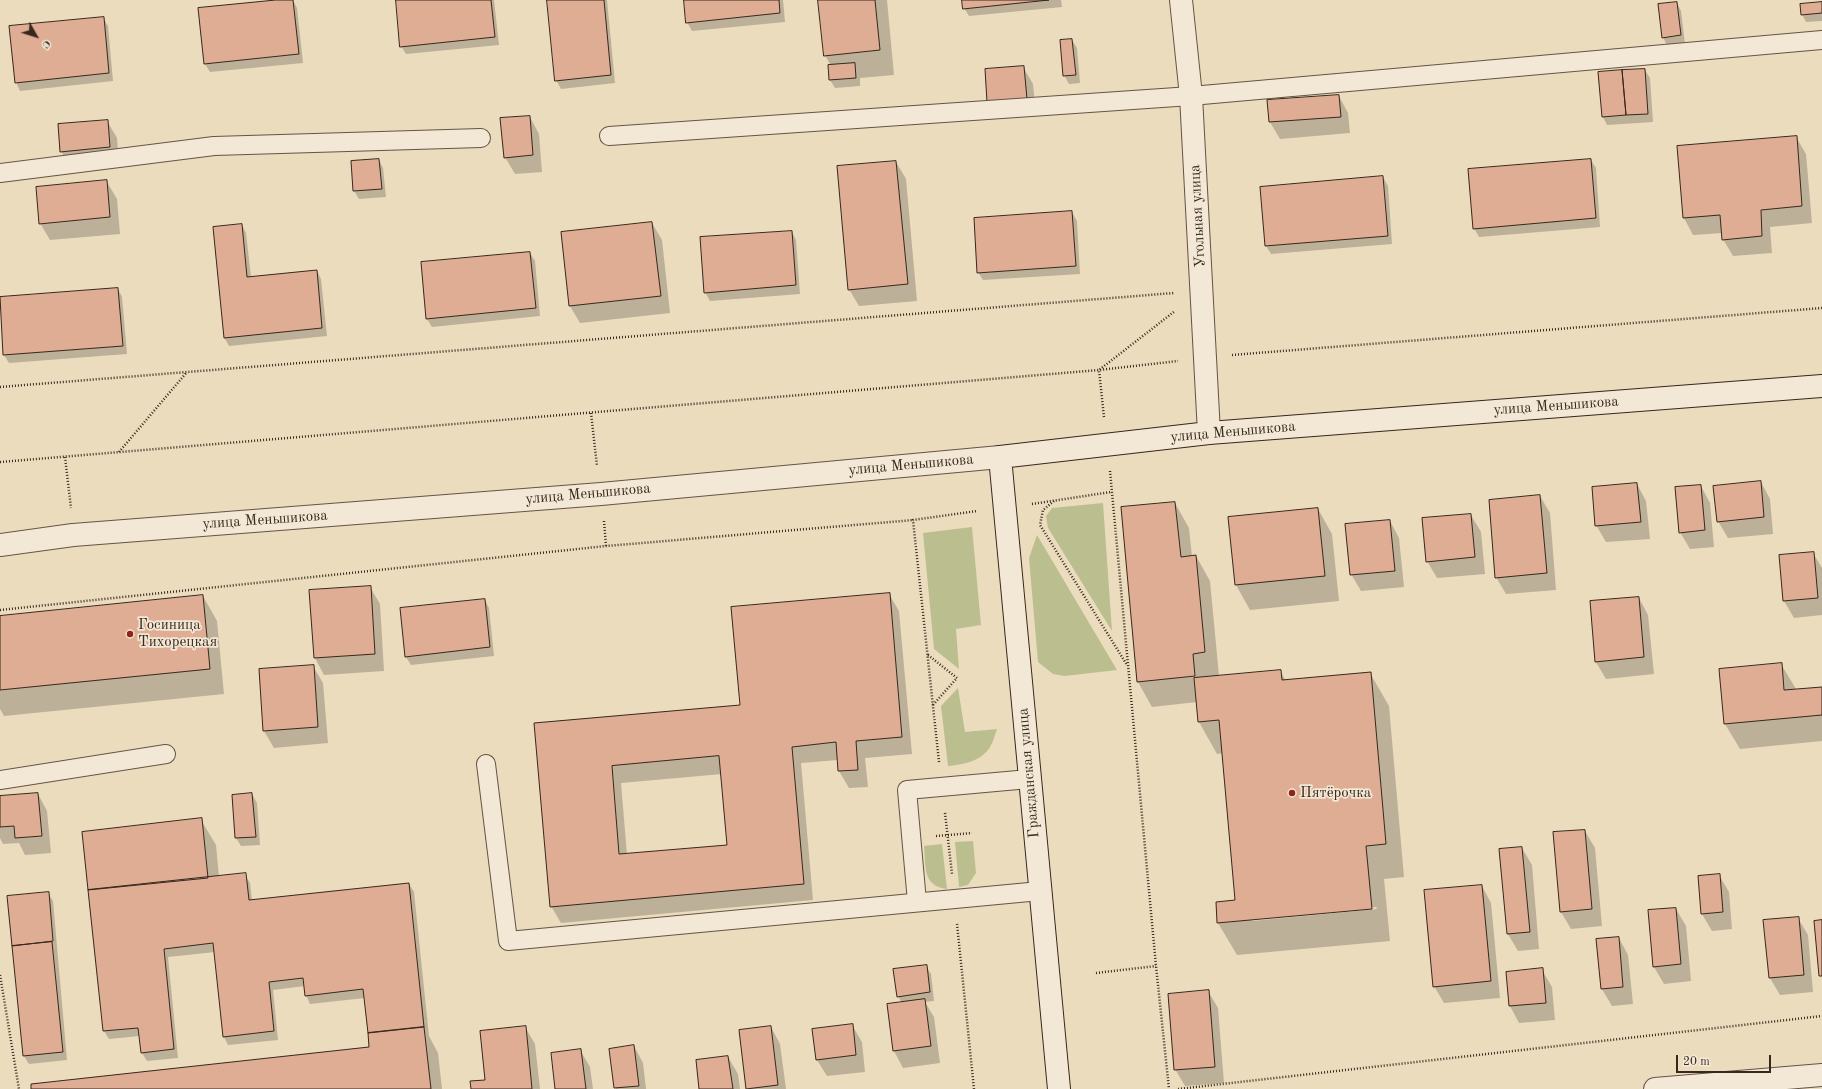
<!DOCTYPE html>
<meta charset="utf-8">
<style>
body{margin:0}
#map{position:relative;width:1822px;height:1089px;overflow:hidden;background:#ebdcbe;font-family:"Old Standard TT",serif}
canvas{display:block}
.north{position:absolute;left:16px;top:16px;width:40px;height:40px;-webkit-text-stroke:3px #f2e8d5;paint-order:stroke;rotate:129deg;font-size:11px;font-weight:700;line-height:16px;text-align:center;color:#38271c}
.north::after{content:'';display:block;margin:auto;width:14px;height:18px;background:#38271c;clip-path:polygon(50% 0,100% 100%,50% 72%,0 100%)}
.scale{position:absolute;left:1676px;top:1055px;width:95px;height:18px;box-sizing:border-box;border:2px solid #38271c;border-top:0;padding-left:5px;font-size:12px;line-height:14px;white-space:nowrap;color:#38271c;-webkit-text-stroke:3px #f2e8d5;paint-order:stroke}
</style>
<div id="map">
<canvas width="1822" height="1089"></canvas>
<div class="north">С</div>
<div class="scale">20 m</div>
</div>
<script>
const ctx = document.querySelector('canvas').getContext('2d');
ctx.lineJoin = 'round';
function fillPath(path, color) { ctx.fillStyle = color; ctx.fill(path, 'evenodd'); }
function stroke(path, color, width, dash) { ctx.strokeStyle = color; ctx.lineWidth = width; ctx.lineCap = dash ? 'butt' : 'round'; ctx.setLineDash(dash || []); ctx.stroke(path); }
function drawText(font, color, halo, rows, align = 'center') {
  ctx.font = font + ' "Old Standard TT",serif'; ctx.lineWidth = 3.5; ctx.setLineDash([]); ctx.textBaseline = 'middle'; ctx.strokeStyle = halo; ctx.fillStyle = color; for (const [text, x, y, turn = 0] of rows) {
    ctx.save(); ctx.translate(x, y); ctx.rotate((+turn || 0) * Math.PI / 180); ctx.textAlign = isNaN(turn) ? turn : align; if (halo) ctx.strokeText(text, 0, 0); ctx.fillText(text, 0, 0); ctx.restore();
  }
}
fillPath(new Path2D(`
 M1103,503L1112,631L1048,528L1046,516L1052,508Z
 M972,527L981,625L956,629L959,669L934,649L923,533Z
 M1037,535L1117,670L1065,676L1053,674L1038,662L1029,558Z
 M958,688L965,732L997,729C995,735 993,742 990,747C982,761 962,765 948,766L941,706Z
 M973,841L976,873L968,885L959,887L955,842Z
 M942,844L947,889C922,886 926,866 924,846Z`), '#bbbf8f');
fillPath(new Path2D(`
 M286,0H293L297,8L303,63L210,72L205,64Z
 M397,0H494L499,45L406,54L401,46Z
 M548,0H607L615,83L561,89L556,80Z
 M685,0H783L785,22L692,31L687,22Z
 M819,0H887L894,75L860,78V86L835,88L830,80L829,66H831L825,55Z
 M963,0H1061L1062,7L969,16L964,8Z
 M1677,3L1681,11L1685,44L1667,46L1663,37Z
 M1822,3V21L1806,22L1802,14Z
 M103,18L108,26L113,81L20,91L16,82Z
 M1072,40L1077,48L1080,83L1069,84L1064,75Z
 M1023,67L1033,84L1036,116L998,119L988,102Z
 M1645,70L1650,78L1653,122L1607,125L1603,117L1599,73Z
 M1339,96L1348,113L1350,133L1280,139L1270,122L1269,101Z
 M530,117L539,134L542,172L515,174L505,157Z
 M107,121L117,138L119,164L71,168L61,151Z
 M1796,137L1806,154L1812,223L1770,227L1772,253L1733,256L1723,239V233L1693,235L1684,218Z
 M379,160L383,168L386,197L359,199L354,191L352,162Z
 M1591,160L1596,168L1600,227L1479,237L1474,228Z
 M896,162L906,179L917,301L859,306L849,289Z
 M1383,177L1388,186L1392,244L1271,254L1266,246L1261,188Z
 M107,182L117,199L120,234L50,240L40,223Z
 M1072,212L1077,221L1080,274L983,280L978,272Z
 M652,223L662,240L670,313L580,323L570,306Z
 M242,225L246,233L251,277L317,271L321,279L327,336L229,346L224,337Z
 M792,232L796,240L800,294L710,301L705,292Z
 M530,253L535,261L540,316L432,327L427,319Z
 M118,289L122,297L127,354L9,363L4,355Z
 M1761,482L1770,499L1773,534L1728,538L1718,521Z
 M1637,484L1646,501L1650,539L1606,542L1596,525Z
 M1701,486L1710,503L1714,547L1690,549L1680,532Z
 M1540,496L1550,513L1556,590L1506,594L1496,577Z
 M1175,503L1189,528L1192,557L1196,556L1210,581L1219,676L1280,671L1286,681L1370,673L1389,706L1404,877L1384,879L1390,941L1237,955L1218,923L1236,901L1223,753L1217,754L1199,722L1197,702L1152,707L1138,682ZM1376,907L1377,909L1252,921V919Z
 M1318,509L1332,534L1339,601L1250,610L1236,585Z
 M1471,515L1481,532L1485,574L1437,578L1427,561Z
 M1390,521L1399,538L1404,587L1361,591L1351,574Z
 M1813,553L1822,568V615L1794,618L1784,601Z
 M370,587L380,604L384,671L324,675L315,658Z
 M889,594L899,611L912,754L865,758L868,787L849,788L839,771L838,760L801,763L813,900L561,923L551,906L535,724L741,706ZM722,774L729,845L627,855L621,783Z
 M203,596L217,621L224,694L4,716L0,709V617Z
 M1639,598L1648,615L1654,674L1606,679L1596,662Z
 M485,600L489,608L494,656L411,665L406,657Z
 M1781,664L1796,689L1822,688V741L1740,749L1725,724Z
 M313,666L323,683L328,743L274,748L264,731Z
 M38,794L47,811L51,853L25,855L19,843L3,844L0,838V797Z
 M252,794L257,803L260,845L241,846L236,838L233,796Z
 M201,820L216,845L219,877L245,875L250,883L252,901L409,884L414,892L429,1036L438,1053L442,1089H32L370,1048L365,998L310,1004L306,995L305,986L273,990L278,1040L228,1045L224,1037L215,952L168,957L178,1058L147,1061L142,1053L140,1036L109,1039L104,1031L89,890Z
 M1585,831L1595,848L1602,926L1571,929L1561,912Z
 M1522,848L1532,865L1539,949L1518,951L1508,934Z
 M1719,875L1729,892L1732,929L1712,931L1702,914Z
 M1482,886L1491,903L1500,998L1444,1003L1434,986Z
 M48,893L53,901L67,1060L29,1064L24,1056L8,897Z
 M1676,909L1686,926L1691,981L1664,984L1654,967Z
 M1798,918L1808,935L1813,992L1780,995L1770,978Z
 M1619,938L1628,955L1633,1004L1612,1006L1602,989Z
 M926,966L931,974L934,1001L925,1002L934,1017L940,1063L903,1068L894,1051L902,1003L898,996Z
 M1542,970L1552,987L1555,1020L1519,1023L1510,1006L1507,973Z
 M1208,991L1218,1008L1224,1083L1185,1086L1175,1069Z
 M852,1025L862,1042L865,1072L827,1076L817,1060Z
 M525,1027L535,1044L540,1089H472L486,1081Z
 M771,1027L780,1044L786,1089H747L740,1031Z
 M634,1046L643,1063L646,1089H616L610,1049Z
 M580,1050L590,1067L593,1089H556Z
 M728,1057L738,1074L740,1089H700Z`), '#0003');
const building = new Path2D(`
 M276,0H293L299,54L204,64L198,8Z
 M396,0H491L495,37L400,47Z
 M547,0H604L611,75L555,81Z
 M684,0H779L780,13L686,23Z
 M818,0H875L880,50L824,56Z
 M962,0H1049L963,9Z
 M1677,2L1681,35L1662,38L1658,4Z
 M1822,2V13L1801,15L1800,4Z
 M104,17L109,73L15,83L9,26Z
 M1072,39L1076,75L1063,76L1060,40Z
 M855,63L856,78L829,80L828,65Z
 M1024,66L1027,99L987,102L985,69Z
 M1645,69L1648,114L1626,115L1622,70Z
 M1622,70L1626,115L1602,117L1598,72Z
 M1339,95L1341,117L1269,122L1267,100Z
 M530,116L533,155L504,158L500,118Z
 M108,120L110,147L60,152L58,124Z
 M1797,136L1802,206L1761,210L1762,236L1722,240L1720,215L1683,218L1677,146Z
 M379,159L382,189L353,191L351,161Z
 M1591,159L1596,218L1473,229L1468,169Z
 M896,161L908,284L848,290L837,166Z
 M1383,176L1388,236L1265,246L1260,187Z
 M107,180L110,217L39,224L36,187Z
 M1072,211L1076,266L977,273L974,218Z
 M652,222L661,296L569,306L561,232Z
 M242,224L247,277L317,270L322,328L224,338L213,227Z
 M792,231L796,285L704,293L700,237Z
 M530,252L536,308L426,319L421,262Z
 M118,288L123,346L3,355L0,297Z
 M1761,481L1764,517L1717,522L1713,486Z
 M1637,483L1641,522L1595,526L1592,487Z
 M1701,485L1705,530L1679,533L1675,487Z
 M1540,495L1547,573L1495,578L1489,500Z
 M1175,502L1181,557L1196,555L1205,652L1193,654L1195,676L1137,682L1121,507Z
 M1318,508L1325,576L1235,585L1228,517Z
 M1471,514L1475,557L1426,562L1422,518Z
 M1390,520L1395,571L1350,575L1345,524Z
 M1814,552L1818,598L1783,601L1779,555Z
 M371,586L375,654L314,658L309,590Z
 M890,593L902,737L856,741L858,770L838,771L836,742L792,747L804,884L550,907L534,723L740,705L731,607ZM719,756L727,845L619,854L612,766Z
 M203,595L210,669L0,690V616Z
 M1639,597L1644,657L1595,662L1590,601Z
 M485,599L490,647L405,657L400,608Z
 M1782,663L1784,690L1822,687V715L1724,724L1719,669Z
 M314,665L318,727L263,731L259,669Z
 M1281,670L1282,680L1371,672L1386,844L1366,846L1372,909L1217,923L1216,902L1235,900L1219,720L1198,722L1194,678Z
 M38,793L42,836L15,838L14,826L0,827V796Z
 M252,793L256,837L235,838L232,795Z
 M202,818L208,878L88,890L82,832Z
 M1585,830L1592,909L1560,912L1553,832Z
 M1522,847L1530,932L1507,934L1499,849Z
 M246,873L249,900L409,883L424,1027L368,1033L363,989L305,996L303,978L269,982L274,1031L223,1037L213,943L164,949L174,1049L141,1053L138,1028L103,1031L88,890Z
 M1720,874L1723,912L1701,914L1698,876Z
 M1482,885L1491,981L1433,987L1424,890Z
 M49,892L53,941L12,946L7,896Z
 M1676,908L1681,964L1653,967L1648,910Z
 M1799,917L1804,975L1769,978L1763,920Z
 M1822,920V976H1819L1814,921Z
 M1619,937L1623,987L1601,989L1596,939Z
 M52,942L63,1052L23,1056L12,946Z
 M927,965L930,992L897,997L893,969Z
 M1543,968L1546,1003L1509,1006L1506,972Z
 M1209,990L1215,1067L1174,1070L1168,994Z
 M925,999L931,1046L893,1051L887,1004Z
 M853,1024L856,1055L816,1060L812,1029Z
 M526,1026L532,1089H471L470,1081L485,1080L480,1031Z
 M771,1026L778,1085L746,1089L739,1030Z
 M424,1027L431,1089H31V1084L369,1047L368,1033Z
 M634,1045L639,1086L614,1088L609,1049Z
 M581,1049L586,1089H555L551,1053Z
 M728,1056L733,1089H699L696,1060Z`);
fillPath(building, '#dfac94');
stroke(building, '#38271c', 1);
const lane = new Path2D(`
 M609,136L1191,96L1822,40
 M0,173L214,146L481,138
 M486,764L508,941L1040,891
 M0,780L166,754
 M917,902L907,790L1029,779`);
const street = new Path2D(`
 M1181,0L1191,96L1209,433
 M0,545L73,535L601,494L1000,457
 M1655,1089L1822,1075`);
const secondary = new Path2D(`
 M1059,1089L1000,457L1209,433L1822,386`);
stroke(lane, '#655444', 20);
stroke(street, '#655444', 24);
stroke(secondary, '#38271c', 24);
stroke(new Path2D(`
 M1232,355L1822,308
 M0,387L1174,293
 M591,413L597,466
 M1104,417L1099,370L1175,311
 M119,452L187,372
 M65,457L71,508
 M0,462L1099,370L1178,361
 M1110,471L1156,966L1169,1089
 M1054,501L1043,510L1040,525L1127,665
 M1032,504L1111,492
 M604,521L606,546
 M0,610L606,546L913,520
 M928,655L957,678L933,705
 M939,762L913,520L977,511
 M945,813L952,874
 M936,836L972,833
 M957,924L974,1089
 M1096,973L1156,966
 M0,975L19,1089
 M1178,1089L1822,1016`), '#38271c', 2.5, [1, 2]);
stroke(lane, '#f2e8d5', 18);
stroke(street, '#f2e8d5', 22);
stroke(secondary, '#f2e8d5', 22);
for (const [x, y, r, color] of [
 [130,634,4,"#8f2418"],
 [1292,793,4,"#8f2418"]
]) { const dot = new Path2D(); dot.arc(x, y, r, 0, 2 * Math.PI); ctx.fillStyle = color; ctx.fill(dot); stroke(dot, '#f2e8d5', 1.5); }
drawText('15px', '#38271c', '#f2e8d5', [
 ["Угольная улица",1198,216,-93],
 ["улица Меньшикова",1556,406,-4],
 ["улица Меньшикова",1233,432,-5],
 ["улица Меньшикова",911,465,-5],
 ["улица Меньшикова",588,494,-5],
 ["улица Меньшикова",265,520,-4],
 ["Гражданская улица",1029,773,-95]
]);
drawText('15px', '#38271c', '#f2e8d5', [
 ["Госиница",138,625],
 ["Тихорецкая",138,642],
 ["Пятёрочка",1300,793]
], 'left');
</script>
